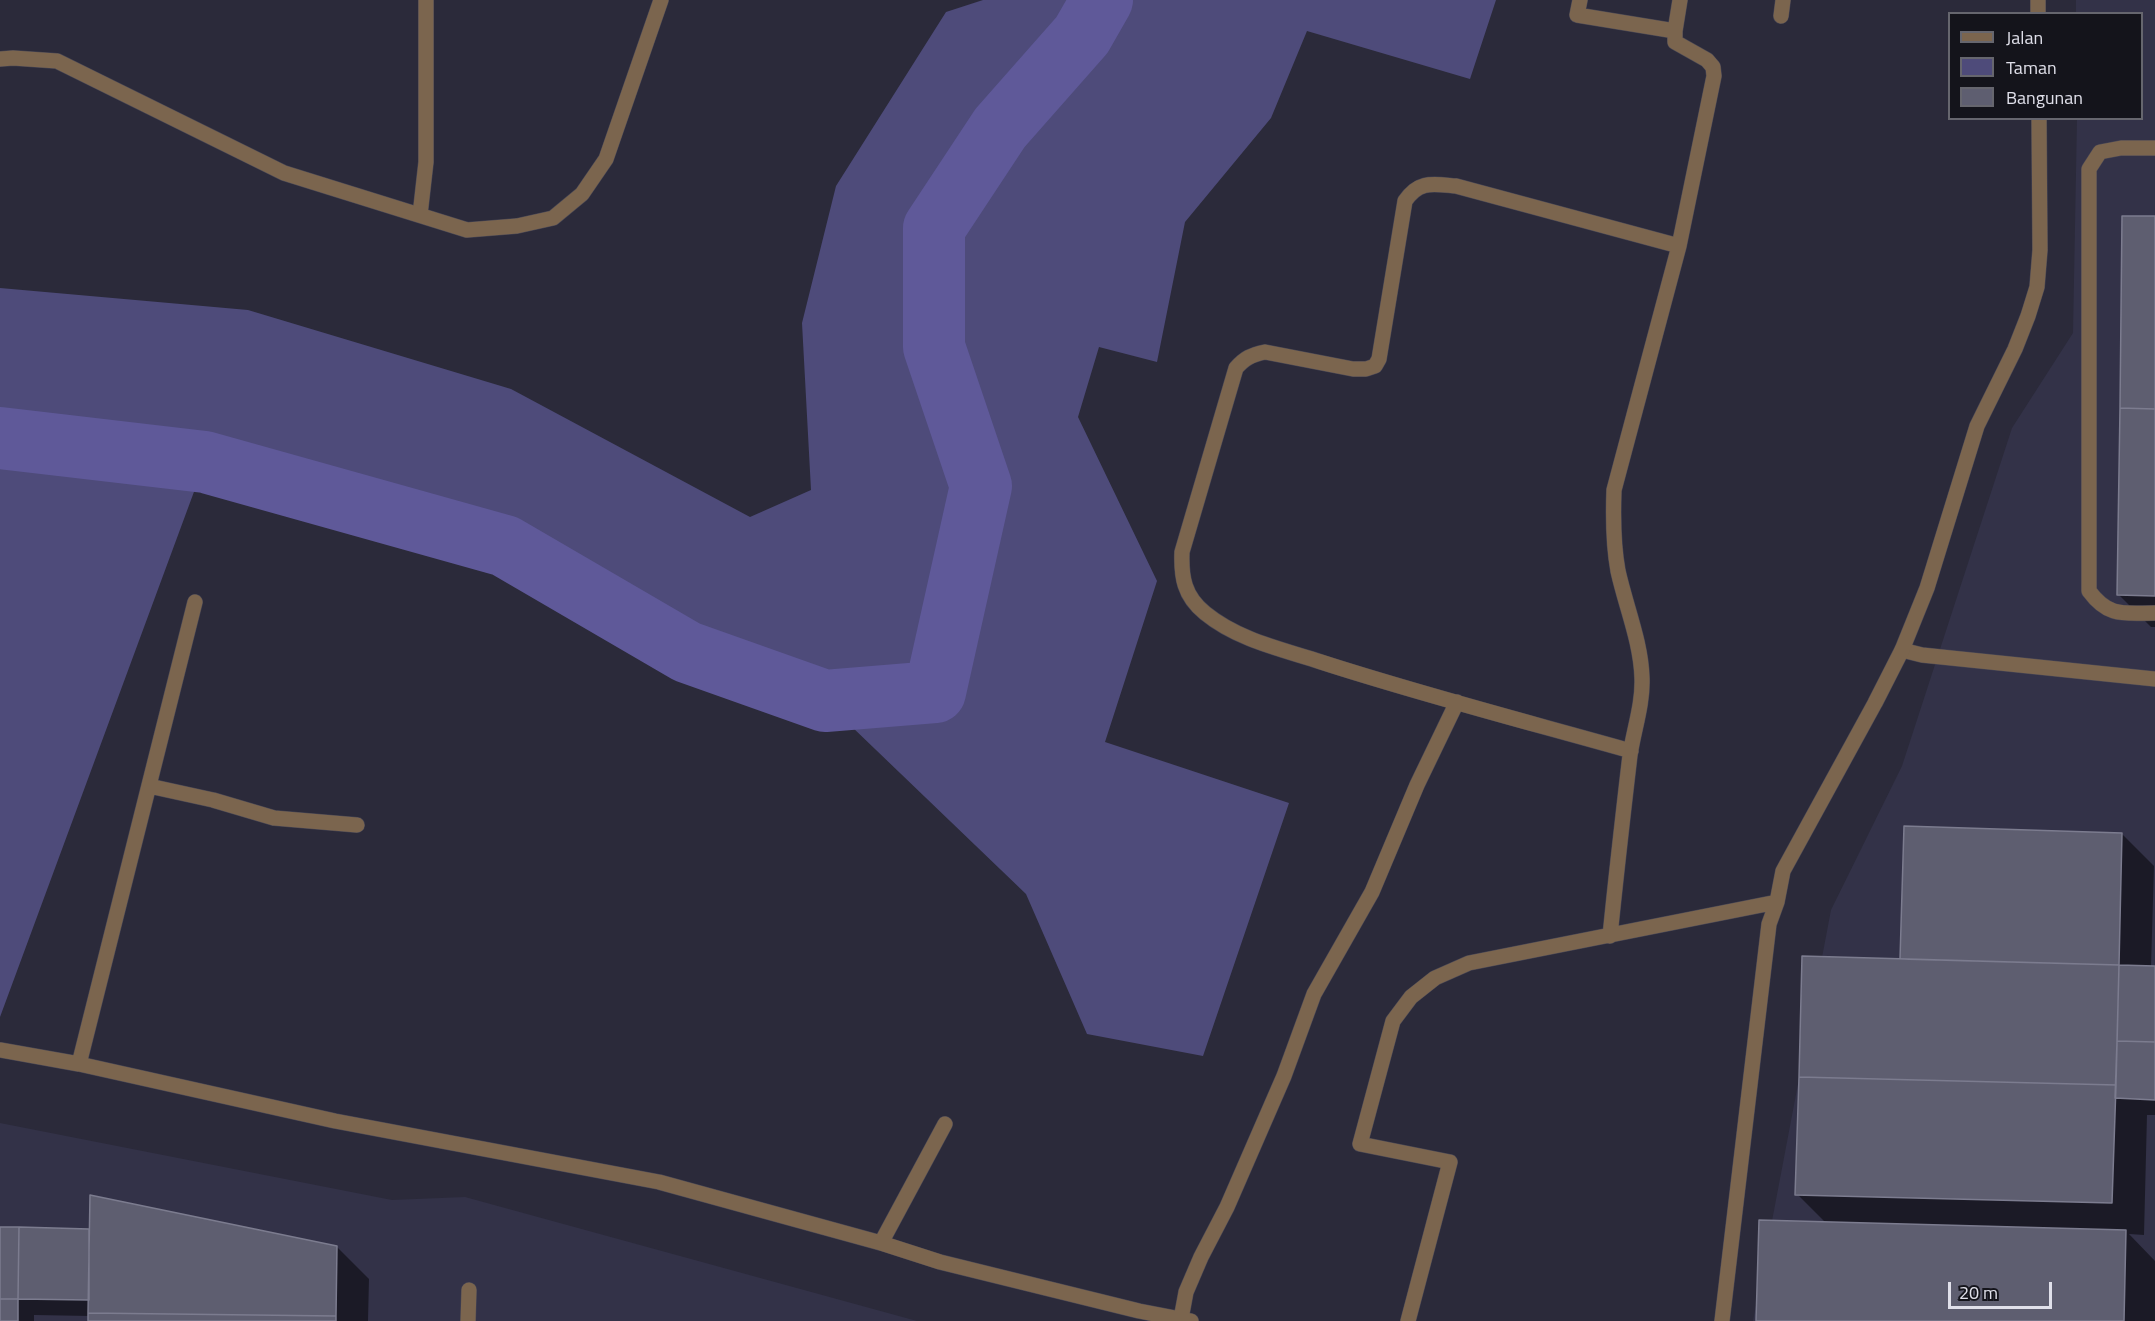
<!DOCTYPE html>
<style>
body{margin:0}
#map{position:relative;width:2155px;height:1321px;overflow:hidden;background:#2b2a3a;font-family:"Titillium Web",sans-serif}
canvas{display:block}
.legend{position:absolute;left:1948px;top:12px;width:195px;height:108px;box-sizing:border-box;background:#14141b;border:2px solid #66666e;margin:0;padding:8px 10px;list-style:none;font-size:18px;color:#e0e0ea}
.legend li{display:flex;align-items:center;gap:12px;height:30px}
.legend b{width:30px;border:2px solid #66666e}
.scale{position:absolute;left:1948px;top:1282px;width:104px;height:27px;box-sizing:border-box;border:3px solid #e0e0ea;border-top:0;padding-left:8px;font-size:18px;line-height:21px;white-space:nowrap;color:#e0e0ea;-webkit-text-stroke:4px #14141b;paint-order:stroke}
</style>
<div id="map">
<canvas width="2155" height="1321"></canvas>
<ul class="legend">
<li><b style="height:8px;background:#7b654e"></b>Jalan</li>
<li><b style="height:16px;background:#4e4b7a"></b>Taman</li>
<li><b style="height:16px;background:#5e5e70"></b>Bangunan</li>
</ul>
<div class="scale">20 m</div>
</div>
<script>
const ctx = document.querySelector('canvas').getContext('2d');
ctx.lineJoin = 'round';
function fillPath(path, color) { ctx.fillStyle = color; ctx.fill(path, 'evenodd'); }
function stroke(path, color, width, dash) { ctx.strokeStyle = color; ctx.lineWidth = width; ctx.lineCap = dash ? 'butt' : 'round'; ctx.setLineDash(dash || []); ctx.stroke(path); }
fillPath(new Path2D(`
 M2076,0H2155V1321H1753L1831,910L1902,766L2012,428L2073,333L2077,119L2142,118V14L2076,13Z
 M0,1123L392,1200L465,1197L917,1321H0Z`), '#333248');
fillPath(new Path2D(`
 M983,0H1496L1470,79L1307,31L1271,118L1185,222L1157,362L1099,347L1078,417L1157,581L1105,742L1289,803L1203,1056L1087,1034L1026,894L825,701L682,649L505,546L205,462L0,1017V288L248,310L511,389L750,517L811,490L802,323L836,186L946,12Z`), '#4e4b7a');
fillPath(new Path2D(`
 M2155,218V627H2151L2119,595Z
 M2122,834L2154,866L2151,967H2155V1115H2147L2144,1235L2129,1234L2155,1261V1321H1758L1826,1223L1797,1194L1902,960Z
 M0,1229L89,1230L91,1232L337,1247L369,1279L368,1321H90V1316L34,1315V1321H0Z`), '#0007');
stroke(new Path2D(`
 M0,438L205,462L505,546L687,652L825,701L935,692L981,486L934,347V228L1000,128L1082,35L1102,0`), '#5f5999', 62);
const building = new Path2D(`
 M2122,216H2155V409L2120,408Z
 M2120,408L2155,409V596L2117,595Z
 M1904,826L2122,833L2119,965L1900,959Z
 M1802,956L2119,965L2116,1085L1799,1077Z
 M2119,965L2155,966V1042L2117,1041Z
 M2117,1041L2155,1042V1100L2115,1098Z
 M1799,1077L2116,1085L2112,1203L1795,1195Z
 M90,1195L337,1246L336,1316L88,1313Z
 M1759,1220L2126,1230L2124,1321H1756Z
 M0,1227H19L18,1299H0Z
 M19,1227L89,1229V1300L18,1299Z
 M0,1299H18V1321H0Z
 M88,1313L336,1316V1321H88Z`);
fillPath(building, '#5e5e70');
stroke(building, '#7c7c8f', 1.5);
const service = new Path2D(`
 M2155,148H2121L2100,152L2089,169V591C2109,618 2124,613 2155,613
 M1902,650L1922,655L2155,679
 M468,1321L469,1290`);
const minor = new Path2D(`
 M1580,0L1577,15L1675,31
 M2038,0V14
 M1781,16L1783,0
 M0,59L13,58L57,61L284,173L467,230L517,226L553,218L582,194L606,159L661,0
 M420,215L426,162V0
 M1631,751C1528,722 1423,695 1321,662C1281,649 1238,640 1205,613C1184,596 1181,577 1182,552L1236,368C1245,358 1251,355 1265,352L1353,369H1366L1375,366L1379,359L1405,201C1419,180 1433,184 1456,186L1679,246
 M149,786L213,800L274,818L357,825
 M1610,936C1616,876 1623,815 1630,755C1634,729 1643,704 1642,678C1641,642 1626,607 1618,571C1613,544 1613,517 1614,490L1679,246L1714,76L1713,67L1707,60L1675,42V31L1680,0
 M0,1050L79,1064L335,1121L659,1182L881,1243L940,1262L1139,1311L1191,1321
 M79,1064L195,602
 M881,1243L945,1124
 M1181,1319L1186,1292L1201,1257L1227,1207L1284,1076L1314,994L1372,892L1417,785L1457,702
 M1408,1321L1450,1162L1360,1144L1393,1021L1411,997L1435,978L1469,963L1777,902
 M1722,1321L1769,924L1777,902L1783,871L1875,703L1902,650L1927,588L1977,426L2015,349L2028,316L2037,287L2040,250L2039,118`);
stroke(service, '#484756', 16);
stroke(minor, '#484756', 16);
stroke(service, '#7b654e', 15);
stroke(minor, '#7b654e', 15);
</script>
